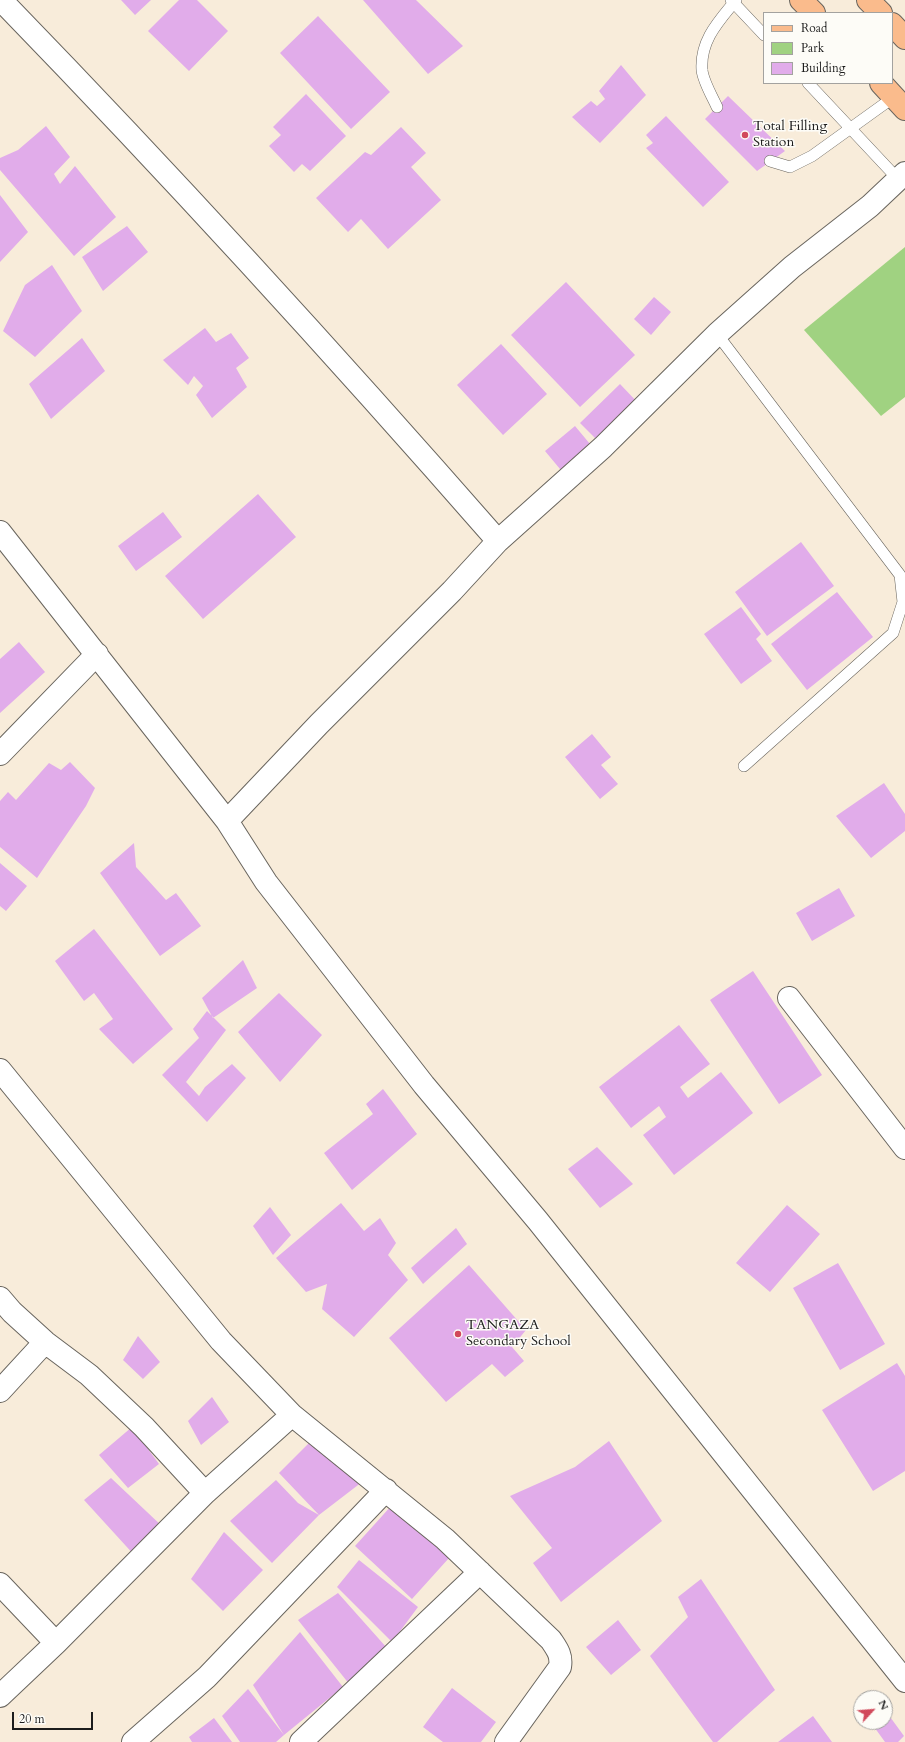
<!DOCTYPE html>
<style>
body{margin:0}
#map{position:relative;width:905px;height:1742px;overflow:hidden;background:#f8ecda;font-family:Cardo,serif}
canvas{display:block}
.legend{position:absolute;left:763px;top:12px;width:130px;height:72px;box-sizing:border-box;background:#fdfcf7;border:1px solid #a3a29f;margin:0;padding:5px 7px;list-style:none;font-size:12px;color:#1c1c1c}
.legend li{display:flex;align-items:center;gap:8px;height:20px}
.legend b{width:20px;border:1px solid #a3a29f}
.north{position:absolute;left:853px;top:1690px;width:40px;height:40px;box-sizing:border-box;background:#fdfcf7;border:1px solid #a3a29f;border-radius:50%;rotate:64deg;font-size:11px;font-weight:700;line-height:16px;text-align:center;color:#1c1c1c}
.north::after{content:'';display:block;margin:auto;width:14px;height:18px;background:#d1495b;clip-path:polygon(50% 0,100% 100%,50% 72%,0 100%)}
.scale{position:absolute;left:12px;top:1712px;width:81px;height:18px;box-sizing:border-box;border:2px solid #1c1c1c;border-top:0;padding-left:5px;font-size:12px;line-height:14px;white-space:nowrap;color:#1c1c1c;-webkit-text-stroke:3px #fdfcf7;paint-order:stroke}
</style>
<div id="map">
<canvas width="905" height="1742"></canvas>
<ul class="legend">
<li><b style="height:5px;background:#fabb8c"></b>Road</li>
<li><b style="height:11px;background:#a0d281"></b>Park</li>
<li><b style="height:11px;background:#e1acea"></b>Building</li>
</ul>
<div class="north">N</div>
<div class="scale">20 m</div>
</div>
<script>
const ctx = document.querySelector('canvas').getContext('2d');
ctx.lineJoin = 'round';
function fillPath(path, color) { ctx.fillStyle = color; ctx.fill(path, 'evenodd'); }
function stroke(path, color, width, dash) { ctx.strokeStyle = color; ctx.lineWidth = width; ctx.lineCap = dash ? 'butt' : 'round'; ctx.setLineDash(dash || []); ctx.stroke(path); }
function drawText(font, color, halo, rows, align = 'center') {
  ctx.font = font + ' Cardo,serif'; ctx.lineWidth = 3; ctx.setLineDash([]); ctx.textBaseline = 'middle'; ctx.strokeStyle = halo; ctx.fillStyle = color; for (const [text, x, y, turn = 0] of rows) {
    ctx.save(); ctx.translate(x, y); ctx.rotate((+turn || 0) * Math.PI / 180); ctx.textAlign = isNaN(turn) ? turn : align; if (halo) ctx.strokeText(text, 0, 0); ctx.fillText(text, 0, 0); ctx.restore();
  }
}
fillPath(new Path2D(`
 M905,247V397L881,416L804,330Z`), '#a0d281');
fillPath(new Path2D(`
 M121,0H151L135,15Z
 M179,0H197L228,31L189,71L148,31Z
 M363,0H416L463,46L428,74Z
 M318,16L390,92L351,129L280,53Z
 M621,65L646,95L600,143L572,117L591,101L597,106L605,99L599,91Z
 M306,94L346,136L310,171L302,164L294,172L269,146L281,135L273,127Z
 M728,96L785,151L757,171L705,119Z
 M666,116L729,182L703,207L646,148L653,143L646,135Z
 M46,126L70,157L54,174L60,184L75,166L116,217L74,256L0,170V158L18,150Z
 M401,127L426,153L411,167L441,200L388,249L361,219L348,232L316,198L365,152L371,155Z
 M0,195L28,232L0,262Z
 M127,226L148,252L103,291L82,257Z
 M52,265L82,311L35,357L3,331L25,285Z
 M566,282L635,355L580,407L511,335Z
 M654,297L671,312L651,335L634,319Z
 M205,328L216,342L231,333L249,358L236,368L247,387L212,418L196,395L203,386L194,376L188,385L163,360Z
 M82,338L105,371L51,419L29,384Z
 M501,344L547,394L503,435L457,385Z
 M620,384L639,404L599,442L580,423Z
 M575,426L595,450L565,475L545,451Z
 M258,494L296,537L203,619L165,576Z
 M163,512L182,537L136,571L118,546Z
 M801,542L834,586L767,636L735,592Z
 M837,592L873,637L807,690L771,644Z
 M741,607L761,634L756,639L772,661L741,684L704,634Z
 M19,642L45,672L0,713V659Z
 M592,734L611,757L601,765L618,784L600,799L565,757Z
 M70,762L95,788L86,806L37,878L0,847V801L8,792L16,800L49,763L61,770Z
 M884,783L905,814V831L871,858L836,816Z
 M134,843L136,867L166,900L176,893L201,926L160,956L100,873Z
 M0,863L27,886L6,911L0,906Z
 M839,888L855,916L812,941L796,913Z
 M94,929L173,1029L133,1064L99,1029L113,1019L94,993L84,1001L55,961Z
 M243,960L257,988L213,1018L202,998Z
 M753,971L822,1075L779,1104L710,1000Z
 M279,993L322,1035L280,1082L238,1032Z
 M207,1011L226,1030L186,1082L199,1096L205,1087L232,1064L246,1078L207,1122L162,1075L199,1038L193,1029Z
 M679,1025L710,1064L680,1087L688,1098L721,1072L753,1113L674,1175L643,1135L666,1117L659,1106L631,1128L599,1087Z
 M383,1089L417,1134L352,1190L324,1153L373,1114L366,1104Z
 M597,1147L633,1184L600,1208L568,1169Z
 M341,1203L364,1231L380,1218L396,1243L388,1255L408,1280L354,1337L322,1309L327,1284L306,1292L276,1258Z
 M787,1205L820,1234L770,1292L736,1263Z
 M270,1207L291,1235L273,1255L253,1226Z
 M456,1228L467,1244L423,1284L411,1268Z
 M838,1263L885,1344L840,1370L793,1288Z
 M469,1265L526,1330L512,1347L524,1361L505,1377L492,1364L446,1402L389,1338Z
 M138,1336L160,1362L143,1379L123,1360Z
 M897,1363L905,1376V1471L873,1491L822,1410Z
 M212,1397L229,1422L201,1445L188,1421Z
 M132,1427L159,1464L128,1488L99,1455Z
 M312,1440L362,1482L319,1515L279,1473Z
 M609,1441L662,1521L561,1602L533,1563L552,1548L510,1496L575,1467Z
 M111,1478L164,1528L136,1557L84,1500Z
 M276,1480L298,1503L319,1515L272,1563L230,1521Z
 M392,1505L449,1558L412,1599L355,1546Z
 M224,1532L263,1570L223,1611L191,1579Z
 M359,1560L418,1607L392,1642L337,1587Z
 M701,1579L775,1690L717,1742H713L650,1656L688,1617L678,1597Z
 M338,1593L387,1648L350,1685L298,1620Z
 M618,1620L641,1650L611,1675L586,1647Z
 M300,1632L343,1687L284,1735L253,1685Z
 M452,1688L496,1722L481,1742H443L423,1727Z
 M248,1689L284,1735L276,1742H240L222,1716Z
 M885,1710L904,1736L898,1742H885L872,1724L875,1722H885Z
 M813,1716L832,1742H778Z
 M214,1718L232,1742H192L189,1737Z`), '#e1acea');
const lane = new Path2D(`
 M731,0L764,35
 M808,83L897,178
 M717,107C712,96 703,81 702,70C700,40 719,21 736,0
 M770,161L790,167L812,156L894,97
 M717,334L900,575L903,602L893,633L744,766`);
const street = new Path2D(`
 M1,0C172,176 337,357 498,541
 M0,532L227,821L266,882L424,1085L538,1221L905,1681
 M0,754L97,654
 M227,821L319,724L452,591L498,541L603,447L717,334L792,267L870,206L905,173
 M789,998L905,1148
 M0,1070L221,1341L292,1415L445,1539L551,1640C557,1649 562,1655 560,1667L506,1742
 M0,1298L12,1312L45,1342L89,1375L144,1427L205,1493
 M0,1391L45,1342
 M0,1584L56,1643
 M0,1696L56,1643L205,1493L292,1415
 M133,1742L207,1677L386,1490
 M301,1742L480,1572`);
const primary = new Path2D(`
 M801,0L814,13
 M868,0L881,13
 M892,24L905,38
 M881,83L905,109`);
stroke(lane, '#69655e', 12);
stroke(street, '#69655e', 24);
stroke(primary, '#69655e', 24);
stroke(lane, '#fff', 11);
stroke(street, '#fff', 22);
stroke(primary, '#fabb8c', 22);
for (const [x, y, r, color] of [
 [745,135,4,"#d1495b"],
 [458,1334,4,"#d1495b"]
]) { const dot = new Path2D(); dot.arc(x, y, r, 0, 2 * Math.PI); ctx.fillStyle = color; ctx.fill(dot); stroke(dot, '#fdfcf7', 1.5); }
drawText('14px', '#1c1c1c', '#fdfcf7', [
 ["Total Filling",753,127],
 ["Station",753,143],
 ["TANGAZA",466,1326],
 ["Secondary School",466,1342]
], 'left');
</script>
